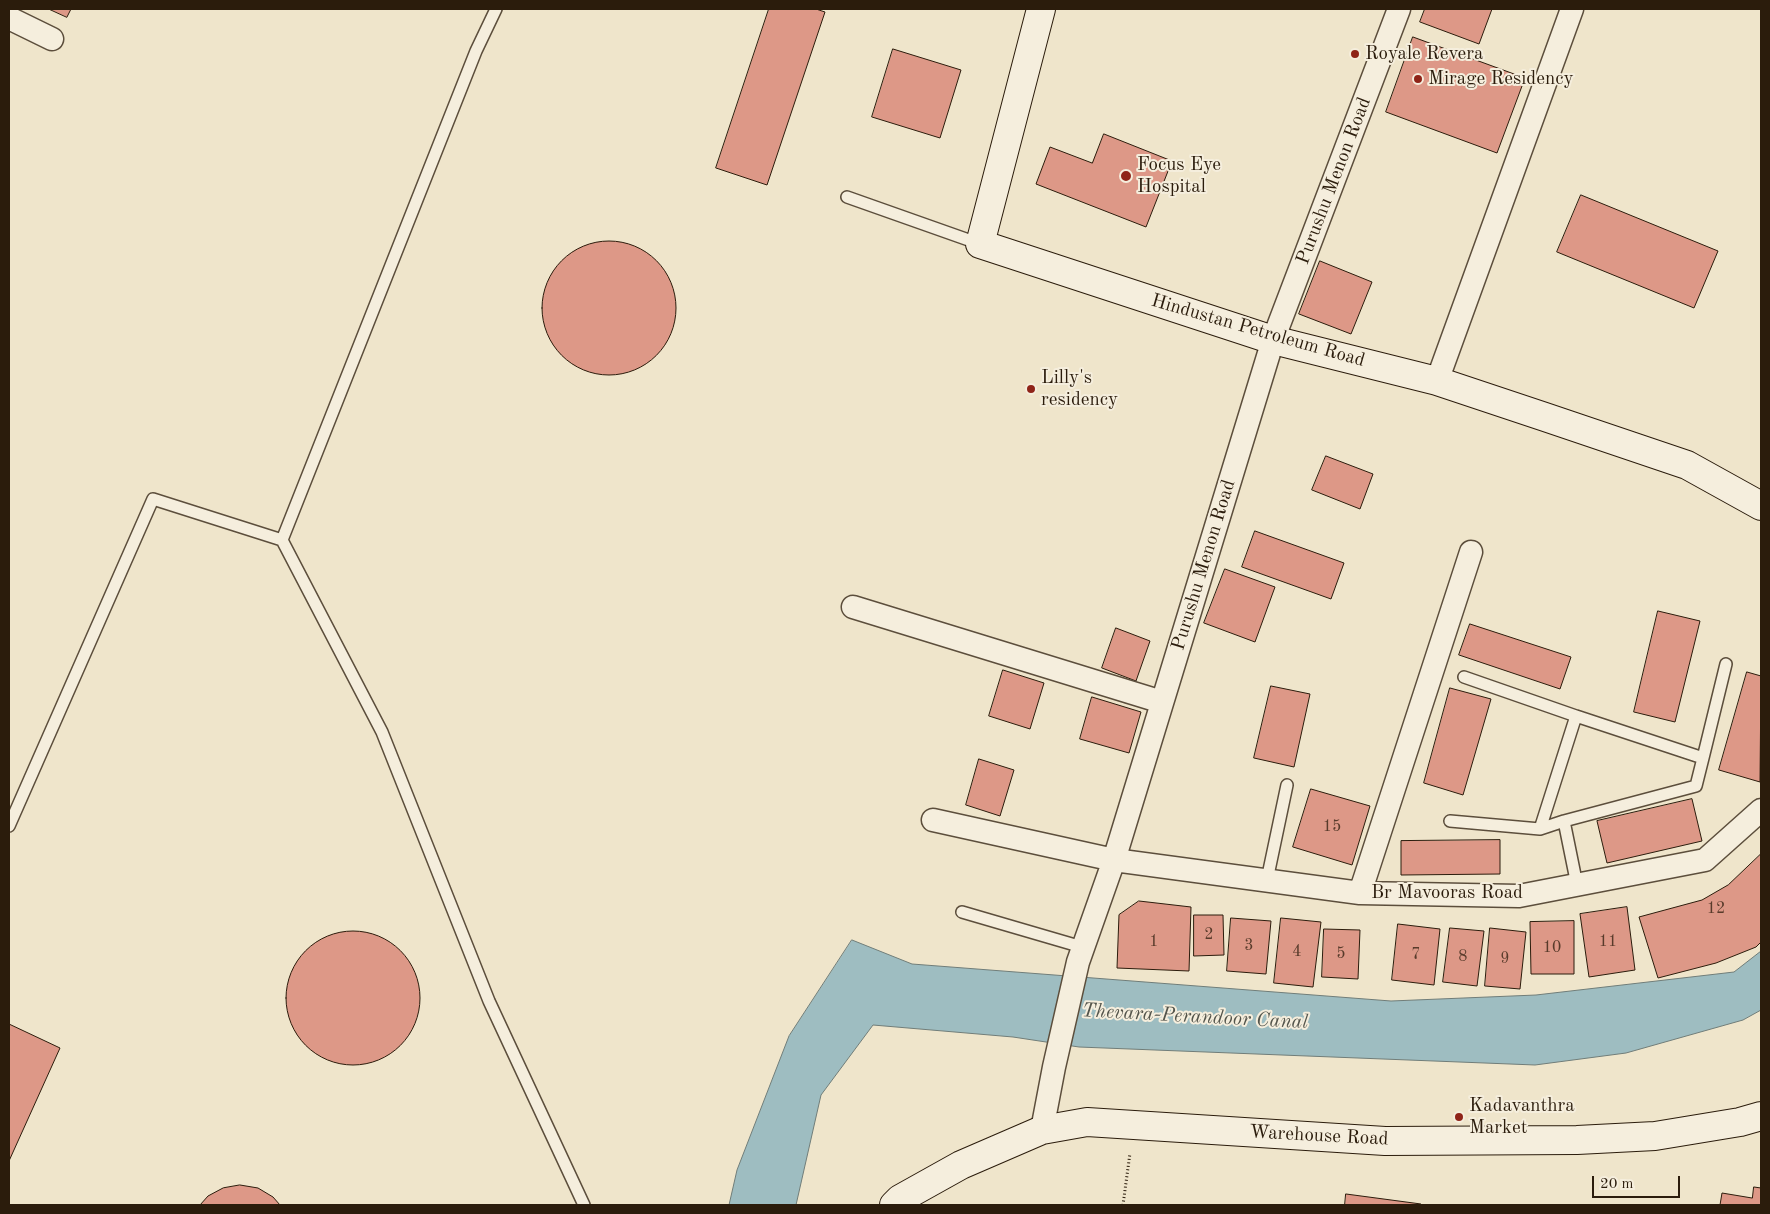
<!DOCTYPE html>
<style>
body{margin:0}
#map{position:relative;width:1770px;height:1214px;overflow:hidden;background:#efe5cb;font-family:"Old Standard TT",serif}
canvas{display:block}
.frame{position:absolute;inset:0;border:10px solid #2b1c0c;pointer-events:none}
.scale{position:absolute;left:1592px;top:1176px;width:88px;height:22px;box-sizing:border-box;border:2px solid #2b1c0c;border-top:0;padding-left:6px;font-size:15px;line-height:18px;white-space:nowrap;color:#2b1c0c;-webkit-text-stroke:4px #f5eedd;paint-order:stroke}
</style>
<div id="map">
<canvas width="1770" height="1214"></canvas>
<div class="frame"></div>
<div class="scale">20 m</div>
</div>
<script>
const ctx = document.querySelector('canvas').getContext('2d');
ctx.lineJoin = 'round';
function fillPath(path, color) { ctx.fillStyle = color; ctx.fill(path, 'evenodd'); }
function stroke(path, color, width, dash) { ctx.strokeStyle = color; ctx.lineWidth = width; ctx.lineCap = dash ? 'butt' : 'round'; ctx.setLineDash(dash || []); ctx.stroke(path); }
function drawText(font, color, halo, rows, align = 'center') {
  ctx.font = font + ' "Old Standard TT",serif'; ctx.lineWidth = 4; ctx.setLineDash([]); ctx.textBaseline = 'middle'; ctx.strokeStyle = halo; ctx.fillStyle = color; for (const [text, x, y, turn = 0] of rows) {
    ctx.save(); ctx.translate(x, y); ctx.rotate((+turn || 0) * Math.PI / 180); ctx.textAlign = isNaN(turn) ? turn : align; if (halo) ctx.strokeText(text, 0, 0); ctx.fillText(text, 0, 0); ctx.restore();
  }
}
const water = new Path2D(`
 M852,940L912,964L1391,1001L1536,995L1734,972L1761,951V1010L1743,1020L1626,1053L1535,1065L1079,1047L1013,1037L873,1025L821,1095L796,1205H729L737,1170L789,1036Z`);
fillPath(water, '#9ebdc1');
stroke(water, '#707d79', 1);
const building = new Path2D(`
 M49,9H71L67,17Z
 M769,9H816L825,12L767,185L716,168Z
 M1425,9H1492L1479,44L1420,22Z
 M1413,37L1525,78L1497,153L1386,112Z
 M893,49L961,70L940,138L872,117Z
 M1104,134L1172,161L1146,227L1036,184L1050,147L1092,163Z
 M1581,195L1718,251L1694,308L1557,252Z
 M542 308a67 67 0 1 1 134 0a67 67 0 1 1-134 0Z
 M1320,261L1372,282L1351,334L1299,314Z
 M1326,456L1373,474L1360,509L1312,490Z
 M1255,531L1344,563L1331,599L1242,567Z
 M1225,569L1275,587L1255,642L1204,623Z
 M1658,611L1700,621L1675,722L1634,712Z
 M1470,624L1571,657L1560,689L1459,655Z
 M1116,628L1150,641L1136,681L1102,668Z
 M1003,670L1044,683L1030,729L989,716Z
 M1747,672L1761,676L1760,782L1719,770Z
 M1271,686L1310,694L1294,767L1254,758Z
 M1450,688L1491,699L1463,795L1424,783Z
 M1092,697L1141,712L1129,753L1080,739Z
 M979,759L1014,770L1000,816L966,805Z
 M1311,789L1370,806L1352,865L1293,847Z
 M1692,799L1702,841L1607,863L1597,821Z
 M1500,840V874L1401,875V841Z
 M1761,854V942L1756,947L1716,963L1658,978L1639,917L1702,900L1728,885Z
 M1139,901L1191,907L1189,971L1117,968L1119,915Z
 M1627,907L1635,970L1589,977L1580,914Z
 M1194,915H1223L1224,955L1194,956Z
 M1231,918L1271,921L1266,974L1227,971Z
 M1281,918L1321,922L1313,987L1274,983Z
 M1574,921V974H1531L1530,922Z
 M1398,924L1440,929L1434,985L1392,980Z
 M1450,928L1484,931L1477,986L1443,982Z
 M1490,928L1526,932L1520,989L1485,986Z
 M1324,929L1360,930L1358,979L1322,977Z
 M286 998a67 67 0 1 1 134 0a67 67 0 1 1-134 0Z
 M9,1024L60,1048L9,1161Z
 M240,1185L258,1188L273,1197L280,1205H200L208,1196L223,1188Z
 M1754,1187L1761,1188V1205H1720L1722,1193L1752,1198Z
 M1346,1194L1421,1204V1205H1345Z`);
fillPath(building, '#dd9887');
stroke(building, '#2b1c0c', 1);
const lane = new Path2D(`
 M847,197L980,244
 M282,540L382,732L489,1001L584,1205
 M1464,677L1576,716
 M1703,758L1726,664
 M1450,821L1540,829
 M1564,821L1540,829L1576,716L1703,758L1696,786L1564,821L1577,885
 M9,826L153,499L282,540L476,51L496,9
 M1267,880L1287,785
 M962,912L1082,947`);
const street = new Path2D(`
 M9,18L52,39
 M1437,381L1572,9
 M853,607L1162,702
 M933,820L1114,860L1360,893L1519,896L1705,860L1761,810
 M1360,893L1471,552
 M1042,1130L1054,1067L1078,962L1114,860L1273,340L1399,9`);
const secondary = new Path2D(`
 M1041,9L980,244L1273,340L1437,381L1545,417L1687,465L1761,506
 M894,1205L900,1199L961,1165L1042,1130L1087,1122L1385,1141L1577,1140L1655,1136L1740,1122L1761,1116`);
stroke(lane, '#5c4e3c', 14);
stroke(street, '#5c4e3c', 25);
stroke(secondary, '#2b1c0c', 30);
stroke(new Path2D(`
 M1123,1205L1130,1153`), '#2b1c0c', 3, [1, 2.5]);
stroke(lane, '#f5eedd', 11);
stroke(street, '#f5eedd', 22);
stroke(secondary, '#f5eedd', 28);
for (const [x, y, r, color] of [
 [1355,54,5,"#8f2418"],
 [1418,79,5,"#8f2418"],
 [1126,176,6,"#8f2418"],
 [1031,389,5,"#8f2418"],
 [1459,1117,5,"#8f2418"]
]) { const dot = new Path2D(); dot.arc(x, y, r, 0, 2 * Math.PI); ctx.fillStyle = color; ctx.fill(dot); stroke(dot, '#f5eedd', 2); }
drawText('16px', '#583b2b', null, [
 ["15",1332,827],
 ["12",1716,909],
 ["2",1209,935],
 ["1",1154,942],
 ["11",1608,942],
 ["3",1249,946],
 ["10",1552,948],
 ["4",1297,952],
 ["5",1341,954],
 ["7",1416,955],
 ["8",1463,957],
 ["9",1505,959]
]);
drawText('19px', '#2b1c0c', '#f5eedd', [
 ["Royale Revera",1365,54],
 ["Mirage Residency",1428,79],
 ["Focus Eye",1137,165],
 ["Hospital",1137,187],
 ["Lilly's",1041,378],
 ["residency",1041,400],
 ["Kadavanthra",1469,1106],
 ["Market",1469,1128]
], 'left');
drawText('19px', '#2b1c0c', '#f5eedd', [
 ["Purushu Menon Road",1334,181,-69],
 ["Hindustan Petroleum Road",1258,331,16],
 ["Purushu Menon Road",1204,565,-73],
 ["Br Mavooras Road",1447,893],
 ["Warehouse Road",1319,1136,3]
]);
drawText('italic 20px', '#53544b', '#f5eedd', [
 ["Thevara-Perandoor Canal",1195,1017,3]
]);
</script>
